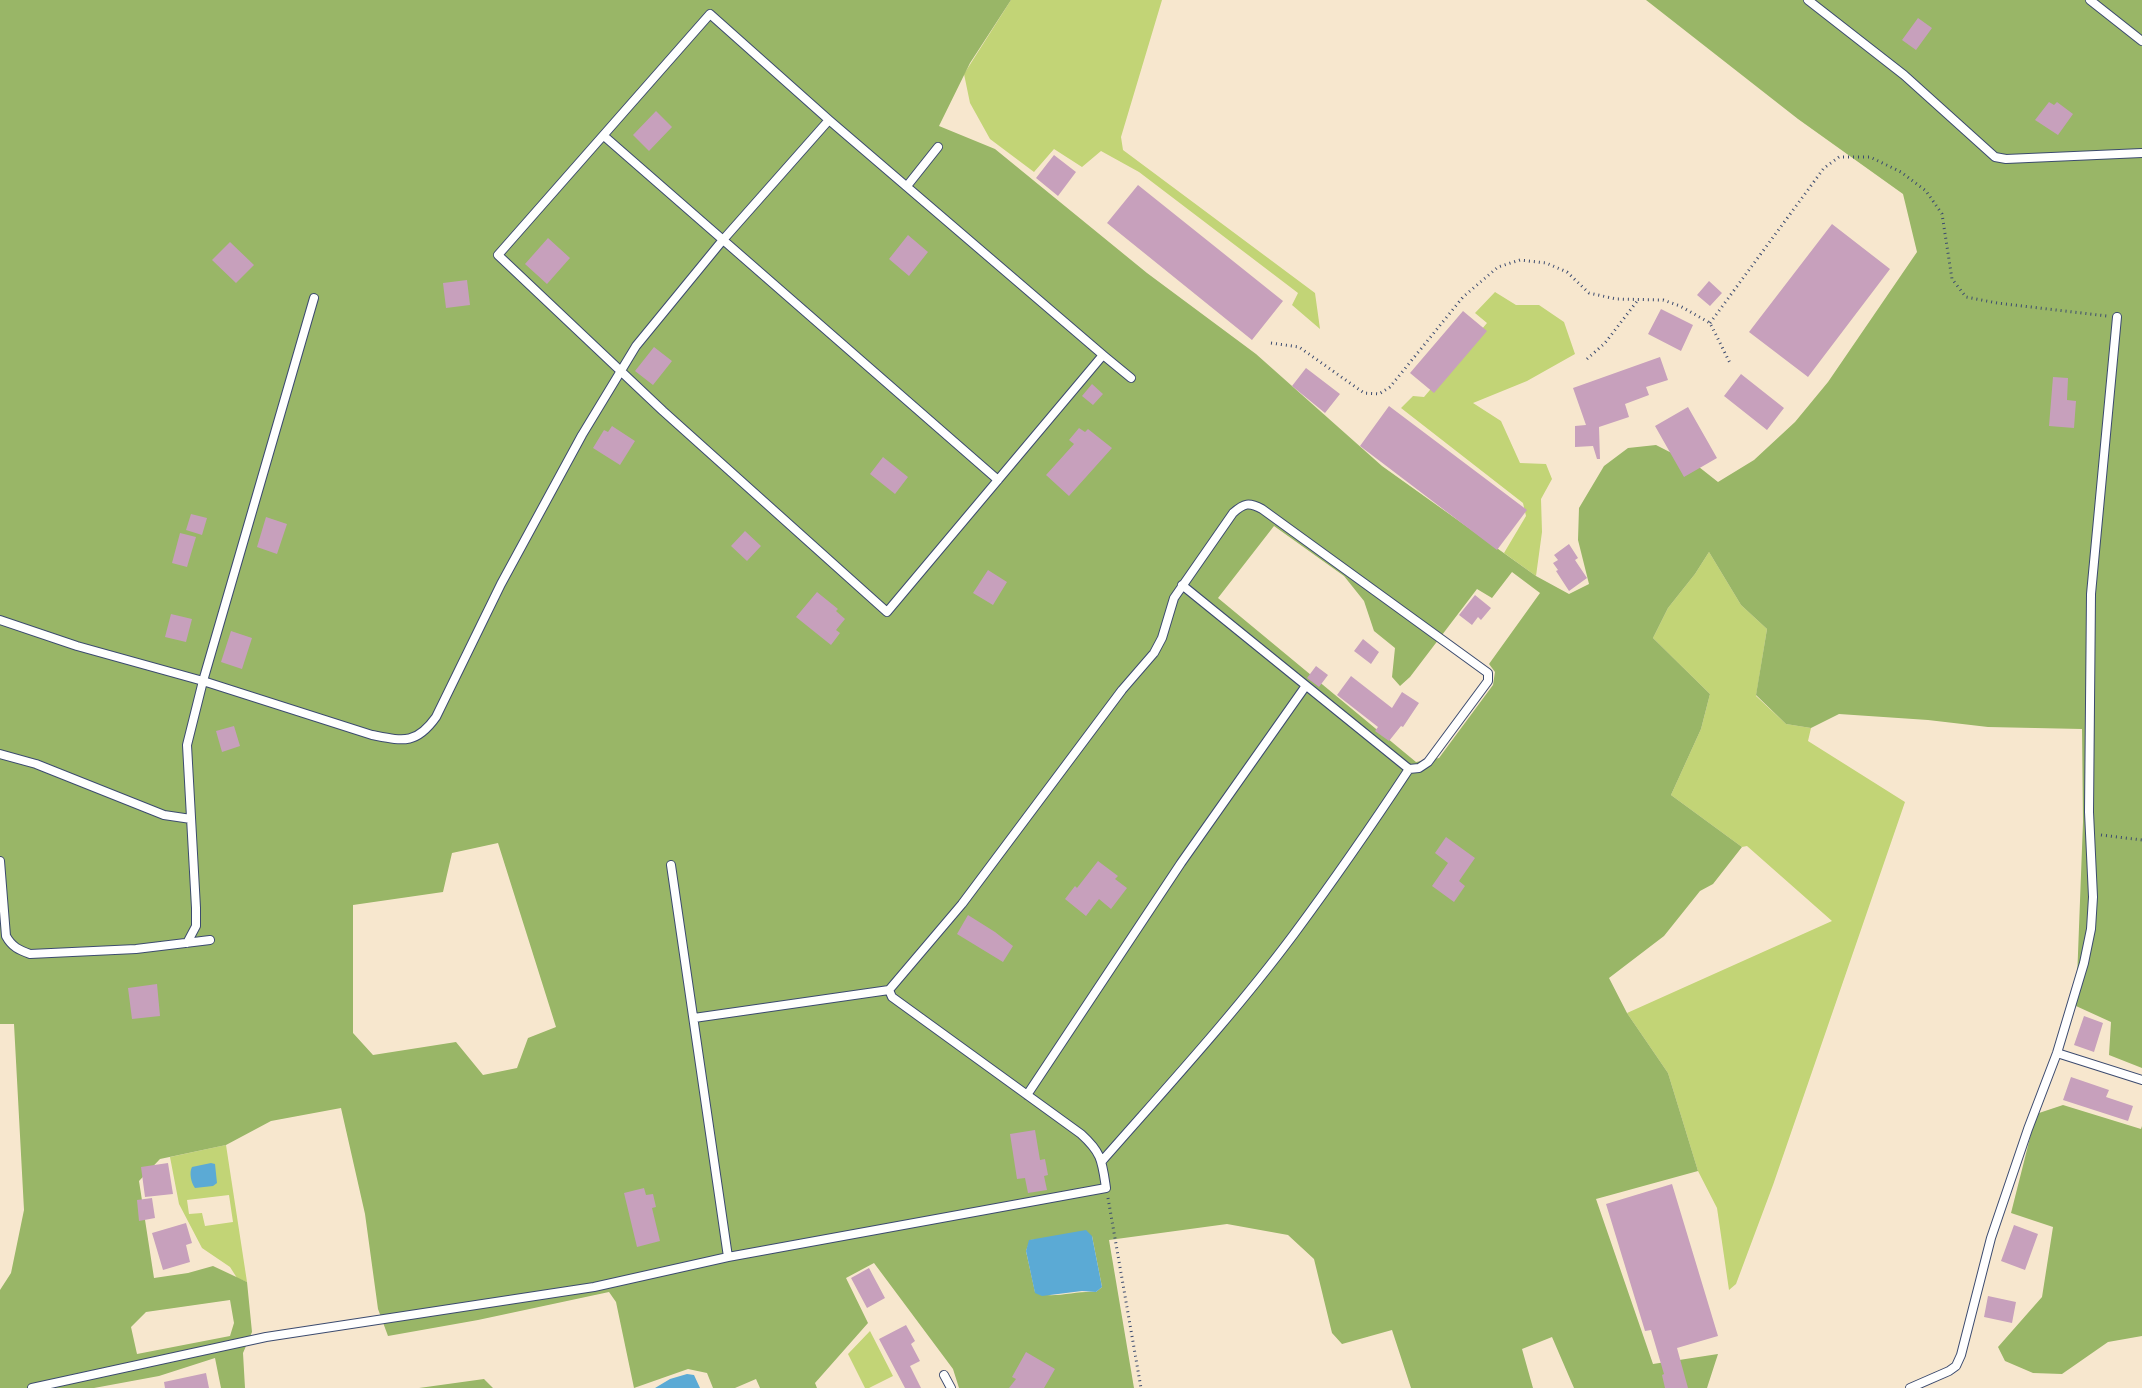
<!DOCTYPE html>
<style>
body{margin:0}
canvas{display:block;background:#f7e7ce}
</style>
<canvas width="2142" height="1388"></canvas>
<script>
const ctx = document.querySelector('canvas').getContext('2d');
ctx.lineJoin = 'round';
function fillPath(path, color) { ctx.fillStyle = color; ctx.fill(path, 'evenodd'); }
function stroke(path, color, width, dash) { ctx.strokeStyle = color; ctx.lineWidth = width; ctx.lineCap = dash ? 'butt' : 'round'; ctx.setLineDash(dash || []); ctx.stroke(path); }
fillPath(new Path2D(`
 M1011,0H1162L1121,137L1123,150L1315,293L1320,329L1292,305L1298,293L1139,172L1101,151L1082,167L1054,149L1034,172L990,139L970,103L964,74Z
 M1495,292L1516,305H1539L1564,322L1575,354L1527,381L1473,403L1501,421L1520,463L1546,464L1552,479L1541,499L1542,532L1536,576L1504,553L1526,516L1523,503L1401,408L1413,396L1424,397L1487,323L1475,313Z
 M1709,552L1741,605L1767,629L1756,696L1786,724L1811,728L1808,741L1905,802L1773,1185L1736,1284L1729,1290L1717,1208L1698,1171L1668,1073L1627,1013L1832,921L1747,846L1742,847L1671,795L1701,729L1710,694L1653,638L1668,608L1695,574Z
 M226,1145L247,1282L237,1278L230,1267L202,1248L179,1204L170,1157ZM229,1195L233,1222L205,1226L202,1213L189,1214L187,1200Z
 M870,1331L893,1376L869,1388H865L848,1354Z`), '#c2d476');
fillPath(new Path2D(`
 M0,0H1011L970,63L939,126L995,149L1147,273L1256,354L1382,466L1536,576L1569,594L1589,584L1578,540L1579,508L1604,466L1628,448L1656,445L1699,467L1718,482L1754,460L1795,422L1828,382L1917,252L1903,194L1798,119L1646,0H2142V1068L2109,1055L2111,1022L2076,1006L2083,822L2082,729L1988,727L1928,720L1839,714L1811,728L1786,724L1756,695L1767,629L1741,605L1709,552L1695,574L1668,608L1653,638L1710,694L1701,729L1671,795L1742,847L1713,884L1700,891L1664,936L1609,978L1627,1013L1668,1073L1698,1171L1596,1199L1653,1364L1718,1354L1707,1388H1574L1552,1337L1522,1349L1533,1388H1411L1392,1330L1342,1344L1332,1333L1314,1259L1288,1235L1227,1224L1109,1240L1134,1388H959L953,1369L874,1263L846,1278L868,1323L815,1383L817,1388H760L756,1379L735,1388H713L707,1373L688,1369L634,1388L616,1302L609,1292L478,1320L388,1336L378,1309L365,1214L341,1108L271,1121L226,1145L160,1159L139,1181L154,1278L188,1273L213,1266L247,1282L252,1332L243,1353L245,1388H221L215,1358L159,1376L94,1388H0V1290L11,1273L24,1210L14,1024H0ZM1274,526L1344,576L1364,601L1374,631L1395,648L1392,677L1400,686L1410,677L1477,589L1492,598L1512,572L1540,593L1489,664L1495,672L1493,685L1439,758L1416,762L1218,598ZM498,843L556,1027L528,1038L517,1068L483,1075L456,1042L373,1055L353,1033V905L443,892L452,853ZM1092,1236L1102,1287L1096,1292C1078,1290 1050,1300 1035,1292L1026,1251L1030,1240ZM230,1300L234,1323L230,1336L137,1354L131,1327L146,1312Z
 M2063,1105L2141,1129L2142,1126V1336L2108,1342L2062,1374L2033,1373L2005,1361L1998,1347L2042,1297L2053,1227L2011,1213L2036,1114Z
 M484,1379L493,1388H419Z`), '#99b667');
fillPath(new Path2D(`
 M211,1163L215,1164L217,1183L213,1186L195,1188C191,1183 189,1172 192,1167Z
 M1086,1230L1092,1236L1102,1287L1096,1292L1082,1291L1042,1296L1035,1293L1026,1251L1029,1240Z
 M687,1374L694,1375L700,1388H655L670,1379Z`), '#5baad5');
fillPath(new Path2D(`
 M1918,18L1932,28L1916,50L1902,40Z
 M2049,102L2054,105L2057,102L2073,114L2058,135L2035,120Z
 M656,111L672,127L649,151L633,135Z
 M1054,155L1076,172L1058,196L1036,178Z
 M1138,185L1283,301L1252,340L1107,223Z
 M1832,224L1890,269L1808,377L1749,332Z
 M908,235L928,252L909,276L889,259Z
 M548,238L570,258L547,284L525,264Z
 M230,242L254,265L236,283L212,260Z
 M467,280L470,305L446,308L443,283Z
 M1709,281L1722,293L1710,306L1697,295Z
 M1661,309L1693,325L1681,351L1648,334Z
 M1463,311L1487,331L1434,393L1410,373Z
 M654,347L672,361L653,385L635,371Z
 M1660,357L1668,380L1646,387L1649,395L1625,404L1629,417L1599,427L1600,459H1597L1593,446L1575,447V426L1586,425L1573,388Z
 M1306,368L1340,394L1325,413L1292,386Z
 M1741,374L1784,408L1767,430L1724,396Z
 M2053,377L2068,378L2067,400L2076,401L2074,428L2049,426Z
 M1092,384L1103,394L1093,405L1082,396Z
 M1389,406L1527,510L1497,550L1360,446Z
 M1688,407L1717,458L1684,477L1655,426Z
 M612,426L635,441L620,465L593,448L604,430L608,432Z
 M1079,428L1085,432L1088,429L1112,448L1069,496L1046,475L1074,444L1069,440Z
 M883,457L908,477L895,494L870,474Z
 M191,514L207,518L202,535L186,530Z
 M266,517L287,524L277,554L257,547Z
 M745,531L761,546L747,561L731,546Z
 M180,533L196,537L187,567L172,563Z
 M1569,544L1578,558L1575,560L1587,578L1569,591L1556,571L1558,570L1553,563L1558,560L1554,555Z
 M988,570L1007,582L993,605L973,593Z
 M817,592L838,609L836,611L845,619L836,630L840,633L831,645L796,617Z
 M1475,595L1491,608L1481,620L1478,617L1472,625L1459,615Z
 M171,614L192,619L186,642L165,637Z
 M231,631L252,638L242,669L221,662Z
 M1363,639L1379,652L1371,664L1354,651Z
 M1316,666L1328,675L1319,687L1307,678Z
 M1351,676L1392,708L1402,692L1419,703L1403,727L1401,726L1389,741L1375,731L1378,727L1337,695Z
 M234,726L240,746L222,752L216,731Z
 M1446,837L1475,858L1459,881L1465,886L1454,902L1432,886L1448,863L1435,853Z
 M1098,861L1118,876L1115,879L1127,888L1111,909L1099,899L1086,916L1065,899L1075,886L1077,888Z
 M968,915L995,932L1013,946L1003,962L957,934Z
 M157,984L160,1016L132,1019L128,988Z
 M2084,1016L2103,1023L2094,1052L2074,1045Z
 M2071,1077L2109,1090L2106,1097L2133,1106L2128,1121L2063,1100Z
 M1035,1130L1040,1160L1045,1159L1048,1175L1044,1176L1047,1190L1028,1193L1025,1178L1017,1179L1010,1134Z
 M168,1163L173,1194L145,1197L141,1167Z
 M1672,1184L1718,1336L1677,1348L1688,1388H1665L1662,1375L1664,1374L1651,1330L1645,1331L1606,1204Z
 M644,1188L646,1195L653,1194L656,1207L652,1208L660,1241L637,1247L624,1193Z
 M152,1198L155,1218L139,1221L137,1200Z
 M186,1223L192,1243L186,1245L190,1262L163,1270L152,1233Z
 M2014,1225L2038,1234L2025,1270L2001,1261Z
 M869,1268L885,1298L867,1308L851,1278Z
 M1988,1296L2016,1302L2012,1323L1984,1317Z
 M906,1325L915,1341L911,1344L920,1361L910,1366L921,1388H905L879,1339Z
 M1026,1352L1055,1369L1044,1388H1009L1016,1379L1012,1377Z
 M206,1373L209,1388H165L164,1382Z`), '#c7a0bc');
const lane = new Path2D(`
 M1808,0L1904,75L1995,157L2006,159L2142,153
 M2090,0L2142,41
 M710,14L829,120L1103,355L887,612L663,411L498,255Z
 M604,136L998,480
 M907,186L938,147
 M1103,355L1131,378
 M0,620L77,646L203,681L372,735C403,741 416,745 436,717L501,584L582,435L636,346L722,241L829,120
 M0,754L36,764L164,815L191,819
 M0,861L6,936C12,947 19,950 30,954L136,949L210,940
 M671,865L728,1257
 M187,943L196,926V908L187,745L203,681L314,298
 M694,1018L889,990L962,904L1122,690L1154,653L1162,638L1174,598L1233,513C1244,503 1249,502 1262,509L1488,673V681L1428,762L1419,768L1409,769L1182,585
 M2057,1053L2142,1080
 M1027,1095L1181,863L1305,687
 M1102,1161C1167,1087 1235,1013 1294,934C1334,880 1372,825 1409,769
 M944,1375L951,1388
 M32,1388L266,1337L594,1287L728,1257L1106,1188C1102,1161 1102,1153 1081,1134L892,997L889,990
 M1910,1388L1949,1371L1956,1366L1961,1355L1991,1238L2028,1129L2057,1053L2084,963L2091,929L2093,897L2089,812L2091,594L2117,317`);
stroke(lane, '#3c4b6f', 10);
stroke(new Path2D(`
 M1710,323L1824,168L1839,157H1870L1901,172L1926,191L1942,214L1952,279L1966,297L1997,303L2107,316
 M1271,343L1299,347L1364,393L1379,394L1390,387L1463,297L1498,267L1520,260L1546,263L1567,272L1589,293L1616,299L1663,300L1680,306L1710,323L1730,363
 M1587,359L1605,343L1638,300
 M2101,835L2142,840
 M1108,1198L1141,1388`), '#3c4b6f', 3, [1, 4]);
stroke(lane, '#fff', 8);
</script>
